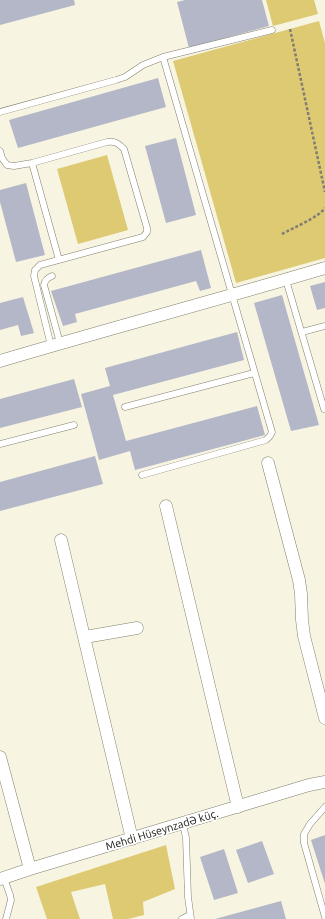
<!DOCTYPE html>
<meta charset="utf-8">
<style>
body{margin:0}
canvas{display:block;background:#f7f4e1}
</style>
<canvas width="325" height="919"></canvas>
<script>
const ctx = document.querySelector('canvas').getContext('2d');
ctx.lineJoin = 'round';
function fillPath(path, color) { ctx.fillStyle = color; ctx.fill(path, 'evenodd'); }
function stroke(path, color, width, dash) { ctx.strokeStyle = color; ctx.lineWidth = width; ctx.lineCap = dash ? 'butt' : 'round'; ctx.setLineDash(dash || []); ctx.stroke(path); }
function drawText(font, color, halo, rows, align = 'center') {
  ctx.font = font + ' Ubuntu,sans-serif'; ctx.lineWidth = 3.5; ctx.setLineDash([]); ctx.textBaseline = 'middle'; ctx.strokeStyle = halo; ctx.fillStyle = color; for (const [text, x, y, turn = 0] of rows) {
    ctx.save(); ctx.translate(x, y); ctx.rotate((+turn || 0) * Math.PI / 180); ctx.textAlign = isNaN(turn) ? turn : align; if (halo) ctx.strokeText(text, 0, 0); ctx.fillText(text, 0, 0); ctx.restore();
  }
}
fillPath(new Path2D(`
 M266,0H314L318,14L273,26Z
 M319,21L325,43V258L236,283L173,61Z
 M107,155L128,230L78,244L57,169Z
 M166,845L175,889L143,902L144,915L128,919H113L105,884L71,892L80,919H47L36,887Z`), '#ddca72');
fillPath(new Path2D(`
 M0,0H74L75,5L0,25Z
 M185,0H262L269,26L189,48L177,2Z
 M158,78L166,107L18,148L9,120Z
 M176,138L196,215L166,223L145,146Z
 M26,183L45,255L16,262L0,202V190Z
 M201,250L211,288L200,291L196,281L75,314L77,322L63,326L51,291Z
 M325,282V308L317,310L310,286Z
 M282,295L319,425L291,431L254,303Z
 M23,297L34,333L21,336L18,325L0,330V303Z
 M237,332L244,360L113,395L126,441L257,406L265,435L135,470L130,451L99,460L81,394L110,386L105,368Z
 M74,379L82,407L0,428V399Z
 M95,456L103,484L0,511V482Z
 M325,835V884L311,840Z
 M262,841L274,874L248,883L236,850Z
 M224,849L238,893L214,900L200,857Z
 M281,901L286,919H215Z`), '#b3b7c8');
const service = new Path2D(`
 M0,112L116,80L125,77L143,65L163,57L272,30
 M0,151L2,158L7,165L14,166L32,163L107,142C115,141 118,143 124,149L147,228V232L143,237L40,265L35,270L34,276L51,346
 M32,163L59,260
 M52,276C47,278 45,280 44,285L60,343
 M286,280L324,409
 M302,332L325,326
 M125,407L254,373
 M0,444L74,425
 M142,475L266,440L270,436L272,432L163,57
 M325,807L310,824L304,834V843L325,917
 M183,824L186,838L188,897L191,919
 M4,878L10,895L11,900L6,919
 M182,919L190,915`);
const minor = new Path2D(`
 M0,361C108,329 217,300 325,268
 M268,463L299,580L301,594L302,620L304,636L325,718
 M166,506L238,807
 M61,540L132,839
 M85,637L137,628
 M0,757L30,869
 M0,879L30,869L309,785L325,782`);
stroke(service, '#83806f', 7);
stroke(minor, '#83806f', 13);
stroke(new Path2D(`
 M290,29L325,192
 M282,234C293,228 319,217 325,208`), '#807e72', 2.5, [3, 2]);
stroke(service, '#fff', 6);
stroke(minor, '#fff', 12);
drawText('11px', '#15130d', '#fff', [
 ["Mehdi Hüseynzadə küç.",162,830,-17]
]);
</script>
